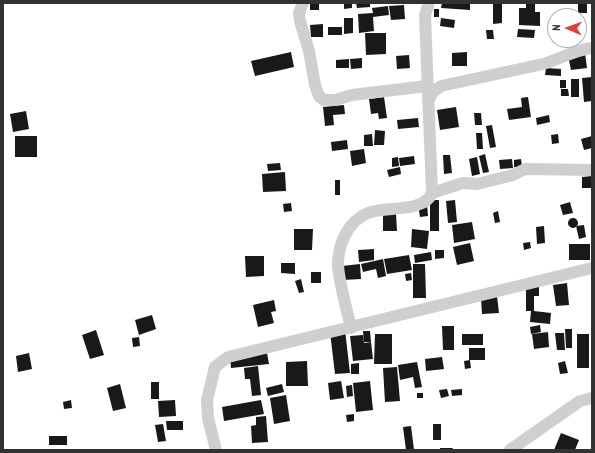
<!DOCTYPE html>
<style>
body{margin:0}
#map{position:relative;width:595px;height:453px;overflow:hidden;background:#fff;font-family:"PT Sans Narrow",sans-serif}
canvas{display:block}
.frame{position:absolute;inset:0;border:4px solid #323232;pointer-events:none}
.north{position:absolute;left:547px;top:8px;width:40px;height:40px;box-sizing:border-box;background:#fff;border:1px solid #adadad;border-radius:50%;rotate:272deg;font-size:11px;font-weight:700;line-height:16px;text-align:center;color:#323232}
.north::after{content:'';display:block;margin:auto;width:14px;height:18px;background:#e53b39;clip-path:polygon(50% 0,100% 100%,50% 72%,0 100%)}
</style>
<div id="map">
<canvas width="595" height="453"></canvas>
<div class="frame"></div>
<div class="north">N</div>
</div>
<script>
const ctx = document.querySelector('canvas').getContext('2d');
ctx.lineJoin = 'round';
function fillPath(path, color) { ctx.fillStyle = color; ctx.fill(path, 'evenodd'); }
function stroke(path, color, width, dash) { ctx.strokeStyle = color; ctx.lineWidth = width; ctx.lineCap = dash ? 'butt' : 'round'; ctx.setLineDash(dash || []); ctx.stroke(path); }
fillPath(new Path2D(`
 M310,3H319V10H310Z
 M344,3H352V8L344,9Z
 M356,3H370V7L357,8Z
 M442,3H470V10L441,8Z
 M493,3H502V23L493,24Z
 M526,3H535V12H540V26L519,25V8H526Z
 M578,3H587V13H578Z
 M404,5L405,19L391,20L389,6Z
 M388,6L389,15L373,17L374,31L359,33L358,14L373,13L372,8Z
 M434,9H439V17H434Z
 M344,18H353V33L344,34Z
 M441,18L455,20L454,28L440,26Z
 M323,24V37H311L310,25Z
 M328,27H342V35H328Z
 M518,29L535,30L534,38L517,37Z
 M486,30H493L494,39H487Z
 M365,33H386V54L366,55Z
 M291,52L294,67L255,76L251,61Z
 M467,52V66H452V53Z
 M585,53L587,68L571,70L568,56Z
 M409,55L410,68L397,69L396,56Z
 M362,58V68L351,69L350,59Z
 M349,59V68H336V60Z
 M546,68L561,69V76L545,75Z
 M592,77V101L584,102L582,78Z
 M571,79H579V97H571Z
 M560,80H566V88H560Z
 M561,89H568L569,96H561Z
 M384,97L387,118L379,119L378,113L371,114L369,99Z
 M528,97L531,117L509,120L507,109L522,107L521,98Z
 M344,105L345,114L333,115L334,125L325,126L323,107Z
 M456,107L459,127L440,130L437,110Z
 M26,111L29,129L13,132L10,114Z
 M474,113H481L482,125H475Z
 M549,115L550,122L537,125L536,118Z
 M418,118L419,127L398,129L397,120Z
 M492,125L496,147L490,148L486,126Z
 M375,130L385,131L384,145H374Z
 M476,133H482L483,149H477Z
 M372,134L373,146H364V135Z
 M558,134L559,143L552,144L551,135Z
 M15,136H37V157H15Z
 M592,136V148L584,150L581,139Z
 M347,140L348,149L332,151L331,142Z
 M364,149L366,163L352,166L350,151Z
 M485,154L489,172L483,173L479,156Z
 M443,155H450L452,173L444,174Z
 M414,156L415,164L400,166L399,158Z
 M398,157L399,166L392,167V158Z
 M477,157L480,174L472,176L469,159Z
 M512,159L513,168L500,169L499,160Z
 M521,159L522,167H514V160Z
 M280,163L281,170L268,171L267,164Z
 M400,167L401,174L389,177L387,170Z
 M285,172L286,191L263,192L262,174Z
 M592,176V188H582V177Z
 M335,180H340V195H335Z
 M430,200H439V231H430Z
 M455,200L457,222L448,223L446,201Z
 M570,202L573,213L563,215L560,205Z
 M291,203L292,211L284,212L283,204Z
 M427,204L428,216L420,217L418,205Z
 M498,211L500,222L495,223L493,213Z
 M383,214H396L397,231H383Z
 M568 223a5 5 0 1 1 10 0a5 5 0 1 1-10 0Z
 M472,222L475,239L454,243L452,225Z
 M584,225L586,237L579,239L576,226Z
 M544,226L545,243L537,244L536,227Z
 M294,229H313L312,250H294Z
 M412,229L429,231L427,249L411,247Z
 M530,242L531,248L524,250L523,243Z
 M470,243L474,261L457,265L453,247Z
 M569,244H590V260H569Z
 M374,249V260L359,262L358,250Z
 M435,250H444V258L435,259Z
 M431,252L432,260L415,263L414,255Z
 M409,255L412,270L387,274L384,259Z
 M245,256H264V276L246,277Z
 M383,259L386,276L378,278L376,269L363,272L361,264Z
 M281,263H295V274L281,273Z
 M360,264L361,279L343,280L342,266Z
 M413,264H425L426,298H413Z
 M311,272H321V283H311Z
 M411,273L412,280L406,281L405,274Z
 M301,279L304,292L299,293L295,281Z
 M567,283L569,305L556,306L553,285Z
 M526,286H539V296H534V311L551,313L550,324L530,322L531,311H526Z
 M497,296L499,313L482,314L481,298Z
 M274,300L276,311L271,312L274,323L258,327L253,305Z
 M152,315L156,329L139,335L135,320Z
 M540,325L541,332L531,334L530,327Z
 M442,326H454V350H443Z
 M565,329H572V348H566Z
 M96,330L104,355L90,359L82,335Z
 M345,330L350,373L335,374L330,332Z
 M363,331H370L371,342H364Z
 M548,332L549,347L534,349L532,334Z
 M555,333H564L565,350H557Z
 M375,334H392V364H374Z
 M462,334H483V345H462Z
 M577,334H589V368H577Z
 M363,335L364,343L371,342L373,359L353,361L350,336Z
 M139,337L140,346L133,347L132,338Z
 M469,348H485V360H469Z
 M29,353L32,369L18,372L16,356Z
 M267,353L269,364L231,368L230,357Z
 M442,357L444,369L426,371L425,359Z
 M470,360L471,368L465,369L464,361Z
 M307,361L308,386H286V362Z
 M565,361L568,373L560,374L558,363Z
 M417,362L422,387L415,388L413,377L400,380L398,365Z
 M359,363V374H351V364Z
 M258,366L261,395L252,396L250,379H245L244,368Z
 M397,367L400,401L385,402L383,368Z
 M341,381L344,398L330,400L328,383Z
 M370,381L373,410L356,412L353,383Z
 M151,382H159V399H151Z
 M120,384L126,408L113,411L107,388Z
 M282,384L284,392L268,396L266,388Z
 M352,385L353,396L347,397L346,386Z
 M447,389L449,396L441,398L439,390Z
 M462,389V395L452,396L451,390Z
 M417,393H423V398H417Z
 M286,395L290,421L274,424L270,398Z
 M71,400L72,408L64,409L63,402Z
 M175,400L176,416L159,417L158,401Z
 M261,400L264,414L224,421L222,407Z
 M354,414V421L347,422L346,415Z
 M266,416L268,442L252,443L251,426L256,425V417Z
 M166,421H183V430H167Z
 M163,424L166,441L158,442L155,425Z
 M433,424H441V440H433Z
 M411,426L414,450H406L403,427Z
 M561,433L579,440L575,450H554Z
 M49,436H67V445H49Z
 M440,448H453L452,450H440Z`), '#191919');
stroke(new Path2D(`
 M303,3L299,13L300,21L309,51L315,85L319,96L324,100H335L352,95L427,86
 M428,101L433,92L441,86L543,64C560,59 574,50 592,48
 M432,193L463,183L477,184L513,175L525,169L592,170
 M351,328C347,310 339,283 338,265C338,244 348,221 368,213C386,206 424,213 432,193L425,15L429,3
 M216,450L208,418L207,400L215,367L228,357L592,268
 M510,450L580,401L592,398`), '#cfcfcf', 12);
</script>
